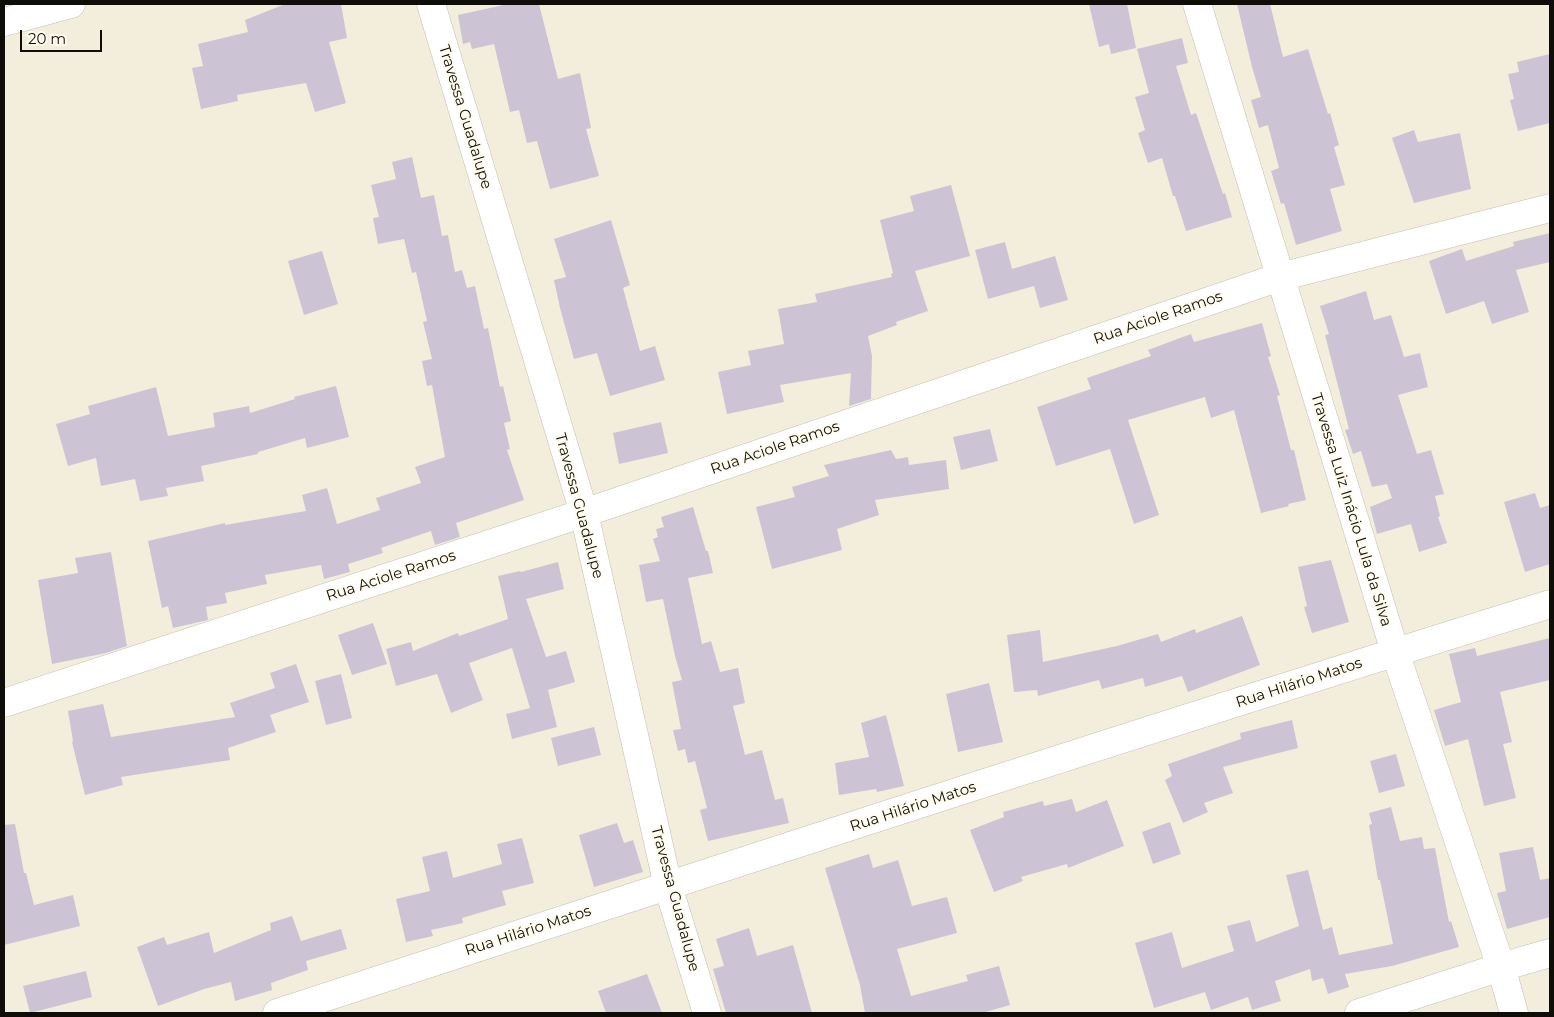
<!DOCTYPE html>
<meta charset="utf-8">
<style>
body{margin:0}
#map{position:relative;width:1554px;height:1017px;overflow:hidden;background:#f3eedc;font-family:Montserrat,sans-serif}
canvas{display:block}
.frame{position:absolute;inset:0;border:5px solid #0f0d07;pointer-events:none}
.scale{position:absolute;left:20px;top:30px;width:82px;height:22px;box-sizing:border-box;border:2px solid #0f0d07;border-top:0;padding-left:6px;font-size:15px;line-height:18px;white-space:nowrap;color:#0f0d07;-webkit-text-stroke:4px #fffbed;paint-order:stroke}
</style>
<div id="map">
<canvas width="1554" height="1017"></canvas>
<div class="frame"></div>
<div class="scale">20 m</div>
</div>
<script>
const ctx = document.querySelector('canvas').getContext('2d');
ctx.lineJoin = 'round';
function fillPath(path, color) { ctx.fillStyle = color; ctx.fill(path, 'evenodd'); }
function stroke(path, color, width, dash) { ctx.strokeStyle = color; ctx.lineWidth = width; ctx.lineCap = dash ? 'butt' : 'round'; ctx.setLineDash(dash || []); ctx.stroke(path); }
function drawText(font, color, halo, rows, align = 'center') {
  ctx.font = font + ' Montserrat,sans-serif'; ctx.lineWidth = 4; ctx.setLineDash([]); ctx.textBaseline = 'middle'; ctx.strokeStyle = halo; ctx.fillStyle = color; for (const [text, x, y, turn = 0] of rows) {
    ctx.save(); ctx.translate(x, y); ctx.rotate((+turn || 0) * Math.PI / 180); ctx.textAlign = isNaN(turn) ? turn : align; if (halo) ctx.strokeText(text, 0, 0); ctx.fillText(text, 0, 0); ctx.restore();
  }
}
fillPath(new Path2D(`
 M285,4H341L347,38L329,42L346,103L315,112L306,83L237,95L238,101L201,109L192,68L203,66L198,44L248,32L245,20Z
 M508,4H539L558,79L580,73L591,128L586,129L599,176L550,189L537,141L527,143L519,110L510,112L494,44L472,49L470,42L463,44L458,15Z
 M1089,4H1127L1136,48L1111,54L1109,44L1099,47Z
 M1237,4H1270L1283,57L1308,49L1328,114L1330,113L1339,145L1334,147L1345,185L1330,189L1342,231L1296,245L1284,203L1281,204L1271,171L1279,168L1268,125L1259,128L1251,100L1261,97L1252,67Z
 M1182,38L1188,63L1176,66L1191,115L1196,113L1223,194L1225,193L1232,217L1186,231L1175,196H1173L1162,158L1148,163L1138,133L1145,130L1135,97L1149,93L1137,49Z
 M1550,54V123L1518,131L1510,100L1514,99L1508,74L1519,72L1517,62Z
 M1414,130L1418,142L1460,133L1471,189L1414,203L1392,138Z
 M412,157L421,198L434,195L442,236L448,235L455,272L462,270L467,288L475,286L484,329L488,328L500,387L503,386L511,421L504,423L510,449L507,450L524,500L456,523L460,537L435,545L431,531L381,548L383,553L348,564L350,572L324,579L321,565L265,575L267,584L225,593L227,603L206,607L208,620L173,628L168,606L162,608L148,541L225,523V525L306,511L302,495L327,488L337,524L380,510L376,498L421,483L415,467L445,457L432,385L427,386L422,361L432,359L423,322L427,321L416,272L412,273L404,239L378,244L373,218L379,217L371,185L396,179L392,162Z
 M951,185L970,256L915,271L928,311L896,322L897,325L868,336L872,356L871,399L849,406L851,373L780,385L784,402L727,414L718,372L751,365L748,351L784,344L778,309L817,302L815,294L892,277L891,274L893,273L880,220L914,211L910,196Z
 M611,220L630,285L623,288L640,351L655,346L665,380L610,396L597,353L574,359L560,308L554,280L566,277L554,239Z
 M1550,233V262L1516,270L1529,312L1492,324L1484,301L1446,314L1429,261L1462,249L1466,261L1514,246L1513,242Z
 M1005,242L1012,269L1055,256L1068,300L1040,308L1034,286L988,299L975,250Z
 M322,251L338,304L304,315L288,261Z
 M1366,291L1374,320L1391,315L1404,357L1420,353L1428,387L1398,395L1417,454L1431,450L1444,494L1435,496L1440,516L1438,517L1447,543L1419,552L1411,524L1377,534L1370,507L1392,498L1387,484L1372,487L1361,451L1353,454L1345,430L1349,429L1325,335L1329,334L1320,306Z
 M1262,323L1271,356L1268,357L1280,395L1277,396L1291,450H1294L1306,500L1288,504L1289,506L1261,513L1234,410L1211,418L1205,397L1128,420L1159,515L1134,524L1110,449L1056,466L1037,407L1091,389L1087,378L1151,356L1148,350L1191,334L1194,342Z
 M336,386L349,437L307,448L305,438L258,452V454L201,466L204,481L166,488L168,496L140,501L135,479L101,486L96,458L68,466L56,424L90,414L88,406L156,387L168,436L215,427L213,413L249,406L250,413L295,399L294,397Z
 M661,422L668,453L619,464L613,433Z
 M990,429L998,461L961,470L953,437Z
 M891,450L896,459L908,457L909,465L946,460L949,489L875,500L879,515L837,529L842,550L772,569L756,507L795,497L792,487L829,476L824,465Z
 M1535,493L1540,508L1550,505V564L1525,572L1504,502Z
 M693,507L706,551H708L713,573L688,578L702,644L711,641L720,672L738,668L745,703L733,706L745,755L762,750L775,800L783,798L789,823L708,841L700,810L707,808L695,761L688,763L685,749L678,751L673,730L681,729L672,682L682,680L675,656L663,599L646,602L639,565L660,561L653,539L658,537L656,529L664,527L661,517Z
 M111,552L127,646L106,653L52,664L38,580L78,573L75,558Z
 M1331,560L1349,622L1312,633L1304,607L1307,606L1298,567Z
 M558,562L564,589L526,599L546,657L566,651L575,682L548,690L557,727L512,739L506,714L530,708L512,648L469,663L483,700L451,713L437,674L396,686L386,649L411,642L413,651L458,633L459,636L508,619L498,576L520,571L521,572Z
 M1242,616L1260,665L1188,692L1182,676L1145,687L1143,678L1102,689L1099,680L1038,696L1037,690L1014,692L1007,635L1040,630L1043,662L1117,646L1158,634L1161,642L1195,629L1196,633Z
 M373,623L387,664L352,675L338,635Z
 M1550,638V680L1500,692L1512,742L1503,744L1516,798L1484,806L1468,739L1445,746L1434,710L1461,702L1449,654L1475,648L1477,656Z
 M296,664L309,702L270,715L276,732L228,748L230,760L121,777L123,785L85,795L72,742L73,741L68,711L103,704L111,737L235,717L230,703L275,688L270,673Z
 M341,674L352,718L326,725L315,681Z
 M989,683L1003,742L958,752L946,694Z
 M886,715L904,786L877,792L876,789L839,795L835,763L869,757L861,723Z
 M1292,720L1298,748L1223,767L1233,793L1204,803L1208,812L1183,823L1165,780L1172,776L1168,764L1241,739L1240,733Z
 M594,727L601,755L558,766L551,738Z
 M1396,754L1405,786L1379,793L1370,761Z
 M1072,799L1076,812L1107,800L1124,846L1068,868L1067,864L1021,877L1023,881L994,892L970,830L1004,817L1003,812L1043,801L1044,806Z
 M1391,807L1400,841L1422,837L1424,849L1435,848L1449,922L1451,921L1459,947L1392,966L1345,974L1349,987L1328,994L1323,978L1312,981L1310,969L1275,981L1281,1001L1252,1010L1248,997L1211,1010L1205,992L1154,1008L1135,943L1172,932L1182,968L1234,951L1227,926L1250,920L1256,942L1299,926L1286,875L1308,870L1323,930L1332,927L1339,955L1393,944L1380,880H1378L1369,825L1372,824L1369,813Z
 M1170,822L1181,854L1153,864L1142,832Z
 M617,823L624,843L633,840L643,872L594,887L579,835Z
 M15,824L24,873H26L34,905L73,895L80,926L4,945V825Z
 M522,838L534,883L502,891L506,905L462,918L463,923L431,930L433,936L406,942L396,899L430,891L422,857L447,851L453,878L502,864L497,844Z
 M1533,847L1540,880L1550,878V917L1507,929L1497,893L1506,891L1499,853Z
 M869,854L873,868L898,860L912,906L947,897L957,933L897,949L911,996L968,981L966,975L999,966L1010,1005L982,1013H865L860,985L825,868Z
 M292,916L301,941L341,929L347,949L306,961L308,970L271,983L272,990L235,1001L231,982L204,989L158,1006L137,947L164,937L167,945L209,932L214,953L271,930L270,923Z
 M749,928L757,956L793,945L812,1013H726L713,969L724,966L716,939Z
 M86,971L92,997L30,1013L23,986Z
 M647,974L662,1013H606L598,991Z`), '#ccc4d5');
const minor = new Path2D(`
 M431,4L584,513L668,886L707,1013
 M1197,4L1395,652L1501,967L1514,1013
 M4,22L71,4
 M4,703L584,513L1280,277L1550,208
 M277,1013C701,875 1124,736 1550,604
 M1359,1013L1501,967L1550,953`);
stroke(minor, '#c4bfae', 29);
stroke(minor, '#fff', 28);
drawText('15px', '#0f0d07', '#fffbed', [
 ["Travessa Guadalupe",465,117,73],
 ["Rua Aciole Ramos",1158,318,-19],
 ["Rua Aciole Ramos",775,448,-19],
 ["Travessa Guadalupe",579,506,75],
 ["Travessa Luiz Inácio Lula da Silva",1351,510,73],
 ["Rua Aciole Ramos",391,576,-18],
 ["Rua Hilário Matos",1299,683,-18],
 ["Rua Hilário Matos",913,807,-18],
 ["Travessa Guadalupe",675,899,75],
 ["Rua Hilário Matos",528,931,-18]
]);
</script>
